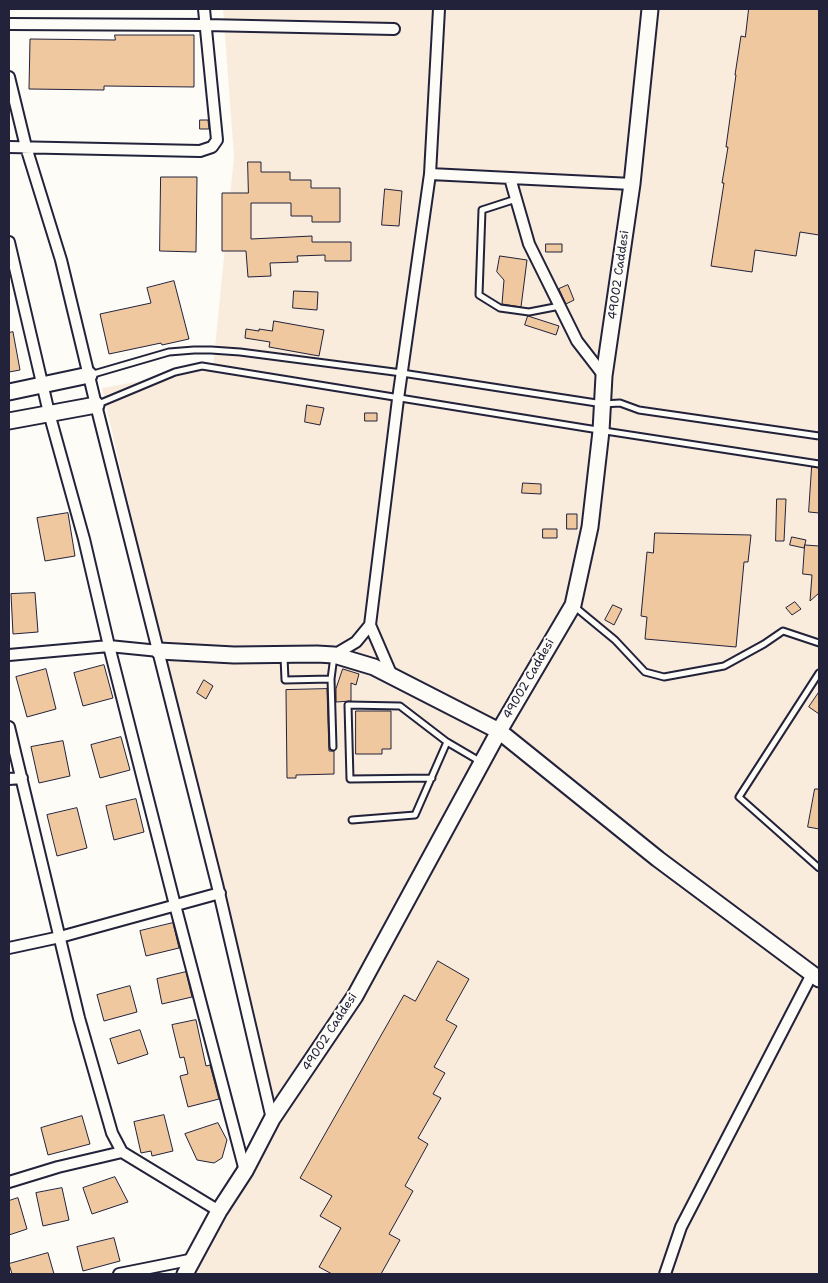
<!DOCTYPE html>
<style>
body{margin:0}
#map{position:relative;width:828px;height:1283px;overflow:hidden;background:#fdfcf7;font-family:"Shantell Sans",sans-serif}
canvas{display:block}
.frame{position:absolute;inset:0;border:10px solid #22223b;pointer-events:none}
</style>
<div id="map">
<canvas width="828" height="1283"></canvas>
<div class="frame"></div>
</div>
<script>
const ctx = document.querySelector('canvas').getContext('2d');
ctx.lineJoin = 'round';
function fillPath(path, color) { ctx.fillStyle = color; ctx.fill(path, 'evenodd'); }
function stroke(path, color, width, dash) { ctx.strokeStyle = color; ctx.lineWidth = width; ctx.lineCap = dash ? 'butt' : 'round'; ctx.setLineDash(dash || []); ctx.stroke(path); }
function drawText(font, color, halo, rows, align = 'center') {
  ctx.font = font + ' "Shantell Sans",sans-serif'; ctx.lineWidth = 4; ctx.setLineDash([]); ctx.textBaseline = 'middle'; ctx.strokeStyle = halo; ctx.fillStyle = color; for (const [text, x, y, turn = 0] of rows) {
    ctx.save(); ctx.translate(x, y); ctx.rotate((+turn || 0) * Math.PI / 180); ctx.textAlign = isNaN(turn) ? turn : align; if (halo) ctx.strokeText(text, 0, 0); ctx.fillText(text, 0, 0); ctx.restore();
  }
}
fillPath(new Path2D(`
 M223,9H819V1274H185L270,1123L102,388L213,368L234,156Z`), '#f9ecdd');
const building = new Path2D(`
 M749,9H819V235L800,232L796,256L755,250L752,272L711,266L724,183H722L728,147H726L736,75H735L741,36L745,37Z
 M115,35H194V87L104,86V90L29,89L30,39L115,40Z
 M200,120H208L209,129H200Z
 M248,162H261V172H290V180H311V188H340V222H312V216H291V203H251V239L312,236V242H351V261H325V255L297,256L298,262L270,263L271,276L248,277L246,251H222V193H248Z
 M161,177H197L196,252L160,251Z
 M385,189L402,191L399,226L382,225Z
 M546,244H562V252H546Z
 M500,256L527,260L521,307L502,304L504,280L497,272Z
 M174,281L189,339L162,345L161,343L109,354L100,314L151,303L147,288Z
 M568,285L574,300L566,304L559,289Z
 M294,291L318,292L317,310L293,308Z
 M528,316L559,326L556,335L525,325Z
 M274,321L324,330L319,356L269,347L270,342L245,338L246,329L259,331V329L272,331Z
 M13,332L20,370L9,372V333Z
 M307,405L324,408L320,425L305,422Z
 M365,413H377V421H365Z
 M812,467L819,468V513L809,512Z
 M523,483L541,484V494L522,493Z
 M777,499H786L784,541H776Z
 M68,513L75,556L45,561L37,518Z
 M567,514H577V529H567Z
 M543,529H557V538H543Z
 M655,533L751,535L748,562H744L736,647L645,639L647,617L641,616L647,552L653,553Z
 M792,537L806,540L804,548L790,545Z
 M805,545L819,546V593L810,601L812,575L803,574Z
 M35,593L38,632L13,634L11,594Z
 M795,602L801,609L792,615L786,608Z
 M613,605L622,609L614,625L605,620Z
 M104,665L113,698L83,706L74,673Z
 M46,669L56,709L27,717L16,677Z
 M343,669L359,674L356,685L351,683V701L336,702V689Z
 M204,680L213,686L206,699L197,693Z
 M327,689L329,751H334V774L296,775V778H287L286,690Z
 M819,692V714L809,707Z
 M356,711H391V749H382V754H356Z
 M121,737L130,770L100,778L91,745Z
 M63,741L70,776L39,783L31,747Z
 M815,789H819V829L808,827Z
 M136,799L144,832L114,840L106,806Z
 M77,808L87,848L57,856L47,815Z
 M173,923L179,948L146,956L140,931Z
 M438,961L469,979L446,1020L457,1026L434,1067L445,1073L433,1094L441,1098L418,1138L428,1144L405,1186L413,1191L389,1234L400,1240L381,1274H332L319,1267L341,1228L320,1216L332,1196L300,1178L404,995L415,1001Z
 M186,972L192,997L162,1004L157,979Z
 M130,986L137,1012L104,1021L97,995Z
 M196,1020L206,1066L210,1065L219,1099L188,1107L180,1076L188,1074L184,1057L180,1058L172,1025Z
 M140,1030L148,1054L118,1064L110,1039Z
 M164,1115L173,1151L152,1156L151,1151L141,1153L134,1122Z
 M82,1116L90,1144L48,1155L41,1128Z
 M218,1123L227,1140L222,1158L214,1163L197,1160L185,1134Z
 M115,1177L128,1202L92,1214L83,1188Z
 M62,1188L69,1220L43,1226L36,1193Z
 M18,1198L27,1229L9,1235V1201Z
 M114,1238L120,1261L83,1271L77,1247Z
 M48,1253L54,1274H12L9,1264Z`);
fillPath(building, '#efc89f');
stroke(building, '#22223b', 1);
const lane = new Path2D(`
 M516,199L482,210L479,295L500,308L529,312L560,306
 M90,375L169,352L194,350H211L240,352L402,373L603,404L620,403L639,410L819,436
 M96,405L175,372L202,366C408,400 613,433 819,464
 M575,607L615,640L645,672L664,677L724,666L764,644L783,631L819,643
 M284,657L285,680L331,679L334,656
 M819,673L739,797L819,868
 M331,679L333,747
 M432,778L350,779L348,705L400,706L447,742L481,762
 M352,820L415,815L447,742`);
const street = new Path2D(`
 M9,24L205,25L394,29
 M9,77L26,147L61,260L96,405L217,884L272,1119
 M9,147L200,151L212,147L217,140L204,9
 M430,174L632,184
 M510,178L529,244L577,341L604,376
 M9,242L49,413L84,539L109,646L175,905L245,1171
 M370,625L392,676
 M9,655L109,646L159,651
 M334,655L356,642L370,625L398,399L430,174L439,9
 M9,727L79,1018L112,1133L122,1152L219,1211
 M9,779L22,778
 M9,948L60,937L220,893
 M9,1182L58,1167L122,1152
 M119,1274L194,1259
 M665,1274L681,1227L812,974`);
const secondary = new Path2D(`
 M9,392L89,375
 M9,421L96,405
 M159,651L234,655L317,654L334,655L374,667L499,731L658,859L819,979
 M185,1274L219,1211L245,1171L272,1119L355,996L499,731L573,605L590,527L601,431L604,376L632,184L650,9`);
stroke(lane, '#22223b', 9);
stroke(street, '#22223b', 14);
stroke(secondary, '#22223b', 19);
stroke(lane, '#fdfcf7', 5);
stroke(street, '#fdfcf7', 10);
stroke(secondary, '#fdfcf7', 15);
drawText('12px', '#22223b', '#fdfcf7', [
 ["49002 Caddesi",619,275,-82],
 ["49002 Caddesi",529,679,-60],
 ["49002 Caddesi",330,1032,-57]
]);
</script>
